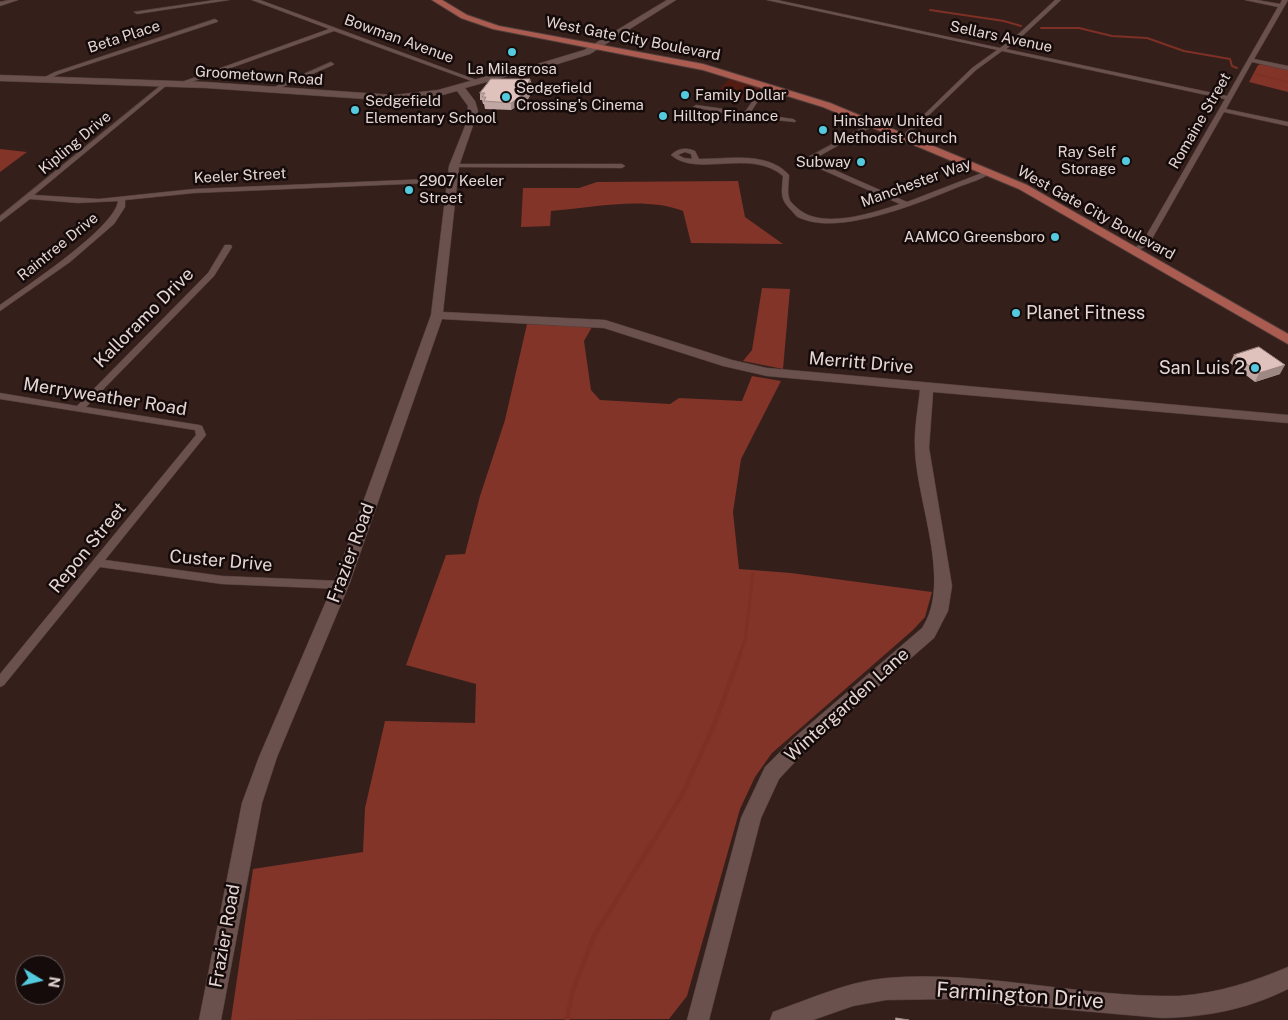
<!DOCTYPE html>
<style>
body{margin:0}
#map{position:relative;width:1288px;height:1020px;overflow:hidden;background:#341f1b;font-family:"Public Sans",sans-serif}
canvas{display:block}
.north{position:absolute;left:15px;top:955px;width:50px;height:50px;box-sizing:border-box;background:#150b0a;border:1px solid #685c5a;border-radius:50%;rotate:99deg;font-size:14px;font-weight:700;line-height:20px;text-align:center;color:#e5d6d3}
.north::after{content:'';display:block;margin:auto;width:18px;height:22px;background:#54cade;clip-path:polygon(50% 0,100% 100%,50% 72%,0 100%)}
</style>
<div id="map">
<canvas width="1288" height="1020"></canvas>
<div class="north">N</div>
</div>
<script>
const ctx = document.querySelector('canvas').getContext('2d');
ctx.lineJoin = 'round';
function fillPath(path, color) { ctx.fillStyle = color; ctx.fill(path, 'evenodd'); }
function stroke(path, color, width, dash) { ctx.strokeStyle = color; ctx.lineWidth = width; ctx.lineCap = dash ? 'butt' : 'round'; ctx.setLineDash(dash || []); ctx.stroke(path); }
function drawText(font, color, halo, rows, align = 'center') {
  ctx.font = font + ' "Public Sans",sans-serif'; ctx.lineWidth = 5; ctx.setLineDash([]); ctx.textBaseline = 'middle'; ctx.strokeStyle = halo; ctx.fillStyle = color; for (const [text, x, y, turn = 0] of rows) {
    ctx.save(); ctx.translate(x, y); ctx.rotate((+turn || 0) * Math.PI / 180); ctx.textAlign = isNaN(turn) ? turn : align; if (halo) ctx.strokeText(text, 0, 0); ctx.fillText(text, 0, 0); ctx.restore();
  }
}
fillPath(new Path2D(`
 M730,78L759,88L761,90L750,100L716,93Z`), '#541b13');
fillPath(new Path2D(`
 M1261,64L1288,70V92L1249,82L1258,65Z
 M0,149L27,152L0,172Z
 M738,181L745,217L783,244L691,243L683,211C643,196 593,208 551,211L550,226L521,227L523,188H579L597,182Z
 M762,288L790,289L783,369L743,361L752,350Z
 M527,324L592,327L584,341L591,390L600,400L670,404L679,398L742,401L752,376L781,381L741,459L733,512L739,569L791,573L932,592L925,617L913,630L772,753L755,777L740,809L687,996L669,1019L231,1020L253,869L363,852L365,808L385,721L475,723L476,684L406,665L446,555L465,554L480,496L505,420Z`), '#823429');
stroke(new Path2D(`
 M930,10L1004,21L1021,26
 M1041,28H1079L1112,36L1147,38L1184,51L1230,59L1232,66L1237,68
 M1256,74L1288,82`), '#7e3025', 2);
stroke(new Path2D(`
 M739,656L745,640L753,574`), '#7e3025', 3);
stroke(new Path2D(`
 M567,1020L572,993L594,936L682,795L714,725L740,655`), '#7e3025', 4.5);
const street = new Path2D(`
 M9,0H18L0,6V2Z
 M215,0H229L137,14L134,12Z
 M252,0H260L482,82L477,83L334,31L183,85H179V83L329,29Z
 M767,0H777L1000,48L1014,38L1055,0H1061L1018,40L1006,49L1227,96L1278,7L1245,0H1257L1280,4L1282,0H1288L1254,59L1288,66V70L1252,62L1226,109L1288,122V126L1224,112L1149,244L1134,253L1130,251L1142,243L1225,99L1002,51L976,70L904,139L901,137L902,136L972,68L997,50Z
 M215,19L218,21L217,22L59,74L44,81L39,80L55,72Z
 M331,62L334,64L333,65L273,91L268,90Z
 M165,82L168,84L167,85L34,195L99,199L194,189L452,178L455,180L452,182L194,193L125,200V207L114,224L70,262L0,311V305C25,287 115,228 118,201L78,203L30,199L0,222V216Z
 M774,87L776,88V90L760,98L750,113L793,119L796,121L795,122L746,117L693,107L696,105L745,112L756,96Z
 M873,122L875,123V125L812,160L907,202L987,171L992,172C983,179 969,183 958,187C920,203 839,236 800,218C796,217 794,213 791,210C779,198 782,192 783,176C751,148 697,178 671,155C678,148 686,147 695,151L699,159C728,159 768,151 789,175C789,182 787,191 789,198C790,202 793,204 796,207C820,231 872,213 900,204L809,164L805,159ZM685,152L691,154L692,159L684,158L678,155Z
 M454,164H622L625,166L622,168L452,167V165Z
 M225,245H231L232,247L214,276L86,407L199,425L202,426L206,435L105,560L222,576L341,581L345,582L346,585L345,588L341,589L222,584L100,567L4,685L0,687V674L196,435L195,430L0,399V393L77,406L208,273Z`);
const secondary = new Path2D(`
 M667,0H676L590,54L525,74L512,75L465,88L475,101L478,111L459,166L443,312L605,320L732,360L767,368L1288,415V423L933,392L929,448L952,586L948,611L934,638L808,748L779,779L761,818L709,1020H687L741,818L765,767L796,736L922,628C953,583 916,500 915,448C914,429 918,409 920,390L767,376L723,366L604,328L442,319L349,585L277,757L262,803L221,1020H199L242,803L259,757L333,585L431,315L449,166L465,126L468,106L457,91L439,96L394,101L206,88L0,81V75L206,82L394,95L438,90L509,70L521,69L584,50Z
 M1288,967V989C1248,1009 1207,1017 1162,1018L947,999L886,1000L853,1006L813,1020H770L773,1012L781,1009C815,997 850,981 887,978C984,970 1082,998 1179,996C1219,993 1252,982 1288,967Z`);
const primary = new Path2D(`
 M432,0H442L467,15L499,26L703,64L830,103L1027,185L1288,334V344L1019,189L823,107L703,70L493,29L461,18Z`);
stroke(street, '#503e3b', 1);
stroke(secondary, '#503e3b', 1);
stroke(primary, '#503e3b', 2);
fillPath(street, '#6a514d');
fillPath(secondary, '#6a514d');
fillPath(primary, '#ab5c50');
fillPath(new Path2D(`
 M530,79L533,90L528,99L511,110L485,109L484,104H483L482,100H480V93Z
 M1234,355L1280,374L1255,382L1230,363Z`), '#c1a7a3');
fillPath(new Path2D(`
 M530,79V86L532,83L533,90L528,99L511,110V103L528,83Z
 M1285,365L1280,374L1255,382L1259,373Z`), '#9d8884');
const building = new Path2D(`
 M491,79H530L528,83H532L527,92L511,103L484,101L486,97H482L485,93H480Z
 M1259,347L1285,365L1259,373L1234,355Z
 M896,1018L909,1020H896Z`);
fillPath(building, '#e0c2bd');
stroke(building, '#9d8884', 1);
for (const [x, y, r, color] of [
 [512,52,5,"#54cade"],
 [685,95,5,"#54cade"],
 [506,97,5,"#54cade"],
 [355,110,5,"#54cade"],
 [663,116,5,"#54cade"],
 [823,130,5,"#54cade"],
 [1126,161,5,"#54cade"],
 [861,162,5,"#54cade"],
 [409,190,5,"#54cade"],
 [1055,237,5,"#54cade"],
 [1016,313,5,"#54cade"],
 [1255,368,5,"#54cade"]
]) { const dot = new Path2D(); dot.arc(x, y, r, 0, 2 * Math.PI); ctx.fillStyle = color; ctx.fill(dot); stroke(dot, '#150b0a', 2); }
drawText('15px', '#e5d6d3', '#150b0a', [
 ["Beta Place",124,37,-18],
 ["Sellars Avenue",1001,37,12],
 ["Bowman Avenue",399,39,20],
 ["West Gate City Boulevard",633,39,11],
 ["Groometown Road",259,76,4],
 ["Romaine Street",1200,121,-60],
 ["Kipling Drive",75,143,-40],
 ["Keeler Street",240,176,-3],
 ["Manchester Way",916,183,-20],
 ["West Gate City Boulevard",1096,213,29],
 ["Raintree Drive",58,247,-39]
]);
drawText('15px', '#e5d6d3', '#150b0a', [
 ["La Milagrosa",512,69,"center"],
 ["Sedgefield",516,88],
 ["Crossing's Cinema",516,105],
 ["Family Dollar",695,95],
 ["Sedgefield",365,101],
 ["Elementary School",365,118],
 ["Hilltop Finance",673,116],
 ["Hinshaw United",833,121],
 ["Methodist Church",833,138],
 ["Ray Self",1116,152,"right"],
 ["Storage",1116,169,"right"],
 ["Subway",851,162,"right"],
 ["2907 Keeler",419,181],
 ["Street",419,198],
 ["AAMCO Greensboro",1045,237,"right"]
], 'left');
drawText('18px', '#e5d6d3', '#150b0a', [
 ["Planet Fitness",1026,313],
 ["San Luis 2",1245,368,"right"]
], 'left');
drawText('18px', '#e5d6d3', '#150b0a', [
 ["Kalloramo Drive",144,318,-45],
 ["Merritt Drive",861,363,5],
 ["Merryweather Road",105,397,9],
 ["Repon Street",88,548,-51],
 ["Frazier Road",351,553,-70],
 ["Custer Drive",221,561,5],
 ["Wintergarden Lane",847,705,-42],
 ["Frazier Road",225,936,-80]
]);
drawText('21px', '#e5d6d3', '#150b0a', [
 ["Farmington Drive",1020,996,4]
]);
</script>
